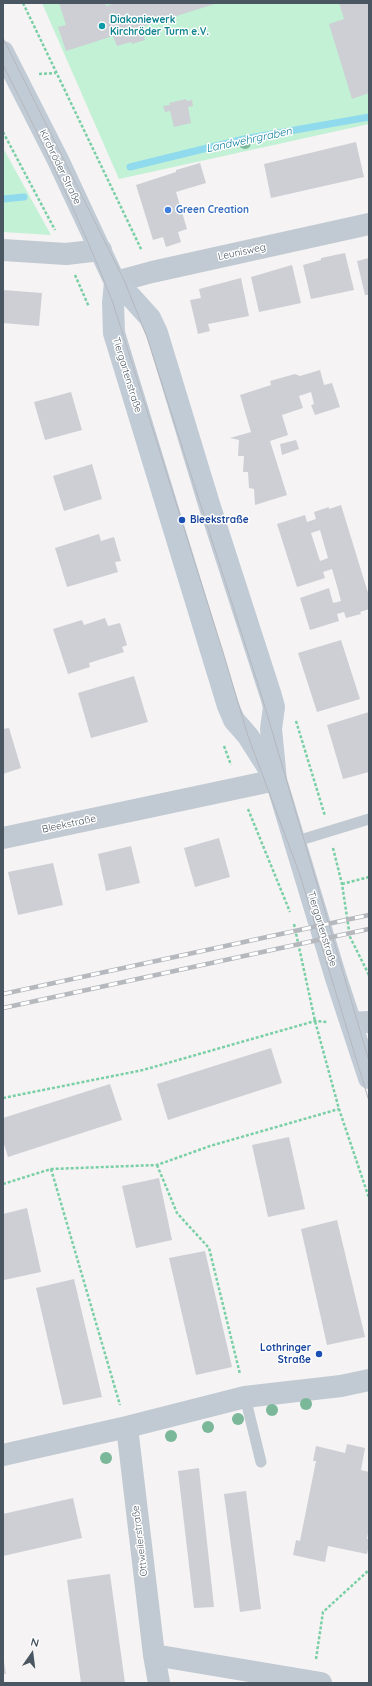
<!DOCTYPE html>
<meta charset="utf-8">
<style>
body{margin:0}
#map{position:relative;width:372px;height:1686px;overflow:hidden;background:#f5f3f3;font-family:Quicksand,sans-serif}
canvas{display:block}
.frame{position:absolute;inset:0;border:4px solid #4a5661;pointer-events:none}
.north{position:absolute;left:12px;top:1634px;width:40px;height:40px;-webkit-text-stroke:3px #fff;paint-order:stroke;rotate:14deg;font-size:11px;font-weight:700;line-height:16px;text-align:center;color:#4a5661}
.north::after{content:'';display:block;margin:auto;width:14px;height:18px;background:#4a5661;clip-path:polygon(50% 0,100% 100%,50% 72%,0 100%)}
</style>
<div id="map">
<canvas width="372" height="1686"></canvas>
<div class="frame"></div>
<div class="north">N</div>
</div>
<script>
const ctx = document.querySelector('canvas').getContext('2d');
ctx.lineJoin = 'round';
function fillPath(path, color) { ctx.fillStyle = color; ctx.fill(path, 'evenodd'); }
function stroke(path, color, width, dash) { ctx.strokeStyle = color; ctx.lineWidth = width; ctx.lineCap = dash ? 'butt' : 'round'; ctx.setLineDash(dash || []); ctx.stroke(path); }
function drawText(font, color, halo, rows, align = 'center') {
  ctx.font = font + ' Quicksand,sans-serif'; ctx.lineWidth = 3; ctx.setLineDash([]); ctx.textBaseline = 'middle'; ctx.strokeStyle = halo; ctx.fillStyle = color; for (const [text, x, y, turn = 0] of rows) {
    ctx.save(); ctx.translate(x, y); ctx.rotate((+turn || 0) * Math.PI / 180); ctx.textAlign = isNaN(turn) ? turn : align; if (halo) ctx.strokeText(text, 0, 0); ctx.fillText(text, 0, 0); ctx.restore();
  }
}
fillPath(new Path2D(`
 M42,3H369V124L119,179Z
 M3,148L51,235L3,232Z`), '#c3f1d5');
stroke(new Path2D(`
 M130,167L244,139L369,117
 M3,199L24,197`), '#90daee', 7);
fillPath(new Path2D(`
 M59,3H105L106,6L116,3H218L141,27L145,40L132,44L131,42L117,46L113,36L66,51L58,27L66,25Z
 M339,3H369V93L352,99L329,24L344,19Z
 M186,99L187,101L192,100L193,106L188,107L191,123L174,127L170,111L165,112L163,106L170,105L169,103Z
 M356,142L364,177L271,198L264,164Z
 M200,163L206,183L176,192L187,229L178,232L181,242L166,247L163,237L153,240L136,185L176,172V170Z
 M345,253L354,290L311,299L303,265L321,260V258Z
 M369,258V295H365L357,261Z
 M292,265L301,303L259,312L251,277Z
 M241,278L249,316L208,324L210,331L198,334L190,300L201,298L199,289Z
 M3,290L42,293L39,326L3,323Z
 M320,370L324,385L332,383L340,407L315,415L311,405L314,404L311,392L299,396L303,408L282,415L288,435L270,441L287,495L255,505L254,489L249,488L248,472H243L244,456H238L239,440L230,438L251,432L240,395L271,385L270,381L295,374L300,376Z
 M71,392L82,430L45,440L34,402Z
 M296,440L299,449L282,455L280,444Z
 M92,464L102,499L64,511L53,476Z
 M341,505L369,596V609L360,612L361,614L346,618L344,612L337,614L339,621L310,630L300,598L329,588L333,603L341,601L337,586L332,569L323,572L325,578L297,587L277,524L305,515L307,522L316,519L314,512L329,507V509ZM320,530L328,558L320,561L311,533Z
 M99,534L101,541L114,537L121,561L115,562L118,572L67,587L55,548Z
 M105,618L108,626L120,623L127,645L122,647L124,652L89,663L90,667L68,674L53,629L82,620L84,625Z
 M341,640L360,699L317,712L298,653Z
 M134,676L148,722L91,738L78,693Z
 M369,712V772L343,779L327,725Z
 M9,728L21,768L3,774V729Z
 M219,838L230,877L195,887L184,848Z
 M131,846L140,883L106,891L98,854Z
 M53,863L63,905L18,915L8,872Z
 M271,1048L282,1083L168,1120L157,1084Z
 M110,1084L122,1120L8,1157L3,1141V1118Z
 M289,1137L305,1209L268,1217L252,1145Z
 M159,1178L172,1240L136,1248L122,1186Z
 M27,1208L41,1272L4,1280L3,1214Z
 M337,1220L365,1337L327,1345L301,1229Z
 M205,1251L232,1367L196,1375L169,1258Z
 M74,1279L102,1397L63,1405L36,1288Z
 M347,1444L365,1448L361,1470L369,1472V1527L367,1539H369V1545L367,1554L328,1546L325,1562L293,1555L296,1540L300,1541L316,1461H313L316,1446L345,1453Z
 M199,1468L214,1607L194,1608L178,1471Z
 M246,1491L261,1609L240,1612L224,1494Z
 M73,1498L82,1538L3,1556V1514Z
 M110,1574L125,1683H81L67,1580Z
 M3,1656L6,1674H3Z`), '#cdcfd5');
stroke(new Path2D(`
 M23,3L142,251
 M39,74L56,73
 M3,132L55,230
 M75,275L89,307
 M296,721L325,816
 M224,746L231,765
 M248,809L290,912
 M333,848L342,884L350,937L369,975
 M342,884L369,877
 M294,924L315,1021L339,1109L369,1198
 M3,1098L143,1070L315,1021L327,1022
 M157,1165L177,1213L209,1248L240,1374
 M51,1169L120,1405
 M3,1184L51,1169L157,1165L210,1146L339,1109
 M316,1659L323,1612L369,1570`), '#7ad0a6', 2.5, [3, 2]);
stroke(new Path2D(`
 M294,842L369,819
 M245,1397L261,1462`), '#c1cad2', 11);
stroke(new Path2D(`
 M3,250L66,254L101,250
 M115,282L152,272L369,224
 M3,838L276,780
 M351,1023L369,1022
 M127,1427L154,1655L159,1683
 M3,1455L127,1427L245,1397L341,1386L369,1380
 M154,1655L321,1683`), '#c1cad2', 22);
stroke(new Path2D(`
 M3,52L58,160L115,282L132,298L150,318L157,333L209,504L271,696L274,707L271,729L276,780L336,978L369,1078
 M115,282L113,303L114,333L228,706L234,720L248,736L274,777`), '#c1cbd6', 22);
stroke(new Path2D(`
 M3,38L124,280L147,337L262,697L369,1061
 M3,65C43,143 81,221 113,303L223,652L248,736L300,875L369,1101`), '#b5b8bd', 1);
const rail = new Path2D(`
 M3,994L369,915
 M3,1008L369,929`);
stroke(rail, '#b5b8bd', 4.5);
stroke(rail, '#fff', 3, [9]);
ctx.fillStyle = '#7bb799';
for (const [x, y] of [
 [245,143],
 [306,1404],
 [272,1410],
 [238,1419],
 [208,1427],
 [171,1436],
 [106,1458]
]) { ctx.beginPath(); ctx.arc(x, y, 6, 0, 2 * Math.PI); ctx.fill(); }
for (const [x, y, r, color] of [
 [102,26,4,"#0f9aa8"],
 [168,210,4,"#3f7fe0"],
 [182,520,4,"#1a4fb4"],
 [319,1354,4,"#1a4fb4"]
]) { const dot = new Path2D(); dot.arc(x, y, r, 0, 2 * Math.PI); ctx.fillStyle = color; ctx.fill(dot); stroke(dot, '#fff', 1.5); }
drawText('bold 10px', '#0d838f', '#fff', [
 ["Diakoniewerk",110,20],
 ["Kirchröder Turm e.V.",110,32]
], 'left');
drawText('10px', '#4a5661', '#fff', [
 ["Kirchröder Straße",60,167,64],
 ["Leunisweg",242,252,-12],
 ["Tiergartenstraße",127,375,73],
 ["Bleekstraße",69,824,-12],
 ["Tiergartenstraße",322,929,73],
 ["Ottweilerstraße",140,1541,-97]
]);
drawText('bold 10px', '#366cbe', '#fff', [
 ["Green Creation",176,210]
], 'left');
drawText('bold 10px', '#164399', '#fff', [
 ["Bleekstraße",190,520],
 ["Lothringer",311,1348,"right"],
 ["Straße",311,1360,"right"]
], 'left');
drawText('italic 11px', '#0c7c9b', '#fff', [
 ["Landwehrgraben",249,140,-12]
]);
</script>
